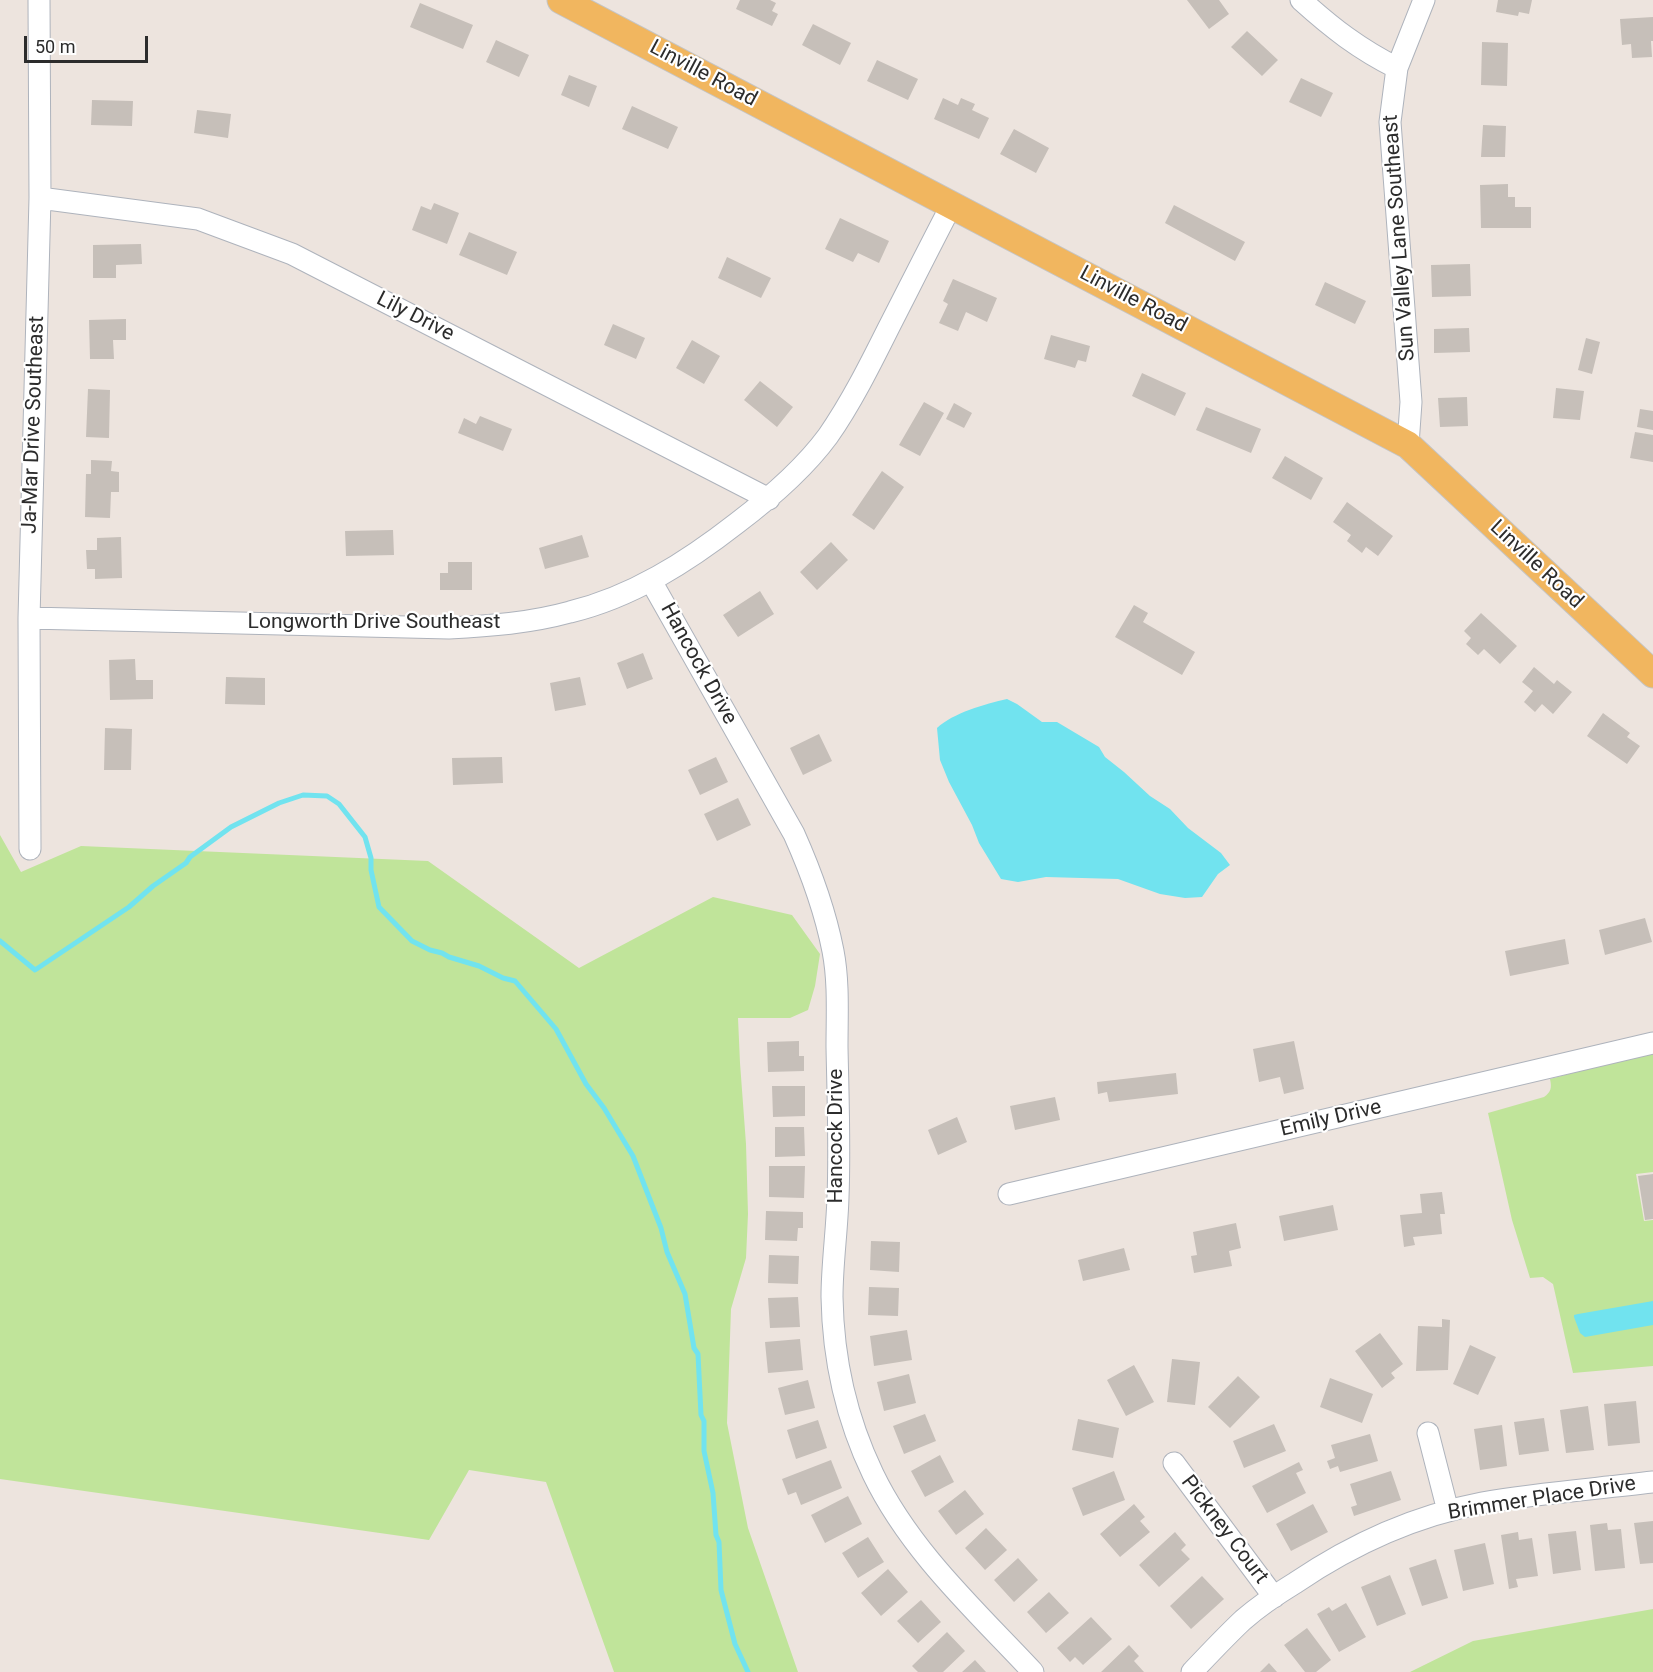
<!DOCTYPE html>
<style>
body{margin:0}
#map{position:relative;width:1653px;height:1672px;overflow:hidden;background:#ede4de;font-family:Roboto,sans-serif}
canvas{display:block}
.scale{position:absolute;left:24px;top:36px;width:124px;height:27px;box-sizing:border-box;border:3px solid #2c2c2c;border-top:0;padding-left:8px;font-size:18px;line-height:21px;white-space:nowrap;color:#2c2c2c;-webkit-text-stroke:4px #fff;paint-order:stroke}
</style>
<div id="map">
<canvas width="1653" height="1672"></canvas>
<div class="scale">50 m</div>
</div>
<script>
const ctx = document.querySelector('canvas').getContext('2d');
ctx.lineJoin = 'round';
function fillPath(path, color) { ctx.fillStyle = color; ctx.fill(path, 'evenodd'); }
function stroke(path, color, width, dash) { ctx.strokeStyle = color; ctx.lineWidth = width; ctx.lineCap = dash ? 'butt' : 'round'; ctx.setLineDash(dash || []); ctx.stroke(path); }
function drawText(font, color, halo, rows, align = 'center') {
  ctx.font = font + ' Roboto,sans-serif'; ctx.lineWidth = 4.5; ctx.setLineDash([]); ctx.textBaseline = 'middle'; ctx.strokeStyle = halo; ctx.fillStyle = color; for (const [text, x, y, turn = 0] of rows) {
    ctx.save(); ctx.translate(x, y); ctx.rotate((+turn || 0) * Math.PI / 180); ctx.textAlign = isNaN(turn) ? turn : align; if (halo) ctx.strokeText(text, 0, 0); ctx.fillText(text, 0, 0); ctx.restore();
  }
}
fillPath(new Path2D(`
 M0,835L21,872L81,846L428,861L579,968L713,897L792,915L820,954L815,986L808,1010L790,1018H738L740,1063L746,1144L748,1214L746,1258L731,1309L727,1423L748,1528L798,1672H614L546,1482L469,1470L429,1540L0,1479Z
 M1653,1051V1172L1636,1174L1644,1221L1653,1220V1366L1573,1373L1553,1284L1543,1277L1530,1278L1512,1220L1488,1113L1544,1097C1551,1092 1552,1088 1550,1079Z
 M1653,1609V1672H1410L1473,1641Z`), '#c0e49a');
fillPath(new Path2D(`
 M1007,699L1017,704L1042,722H1057L1099,747L1105,757L1124,772L1150,796L1170,809L1188,828L1221,853L1230,865L1218,874L1202,897L1185,898L1160,894L1118,879L1046,877L1018,882L1001,879L979,843L972,825L949,782L940,760L937,728C953,713 985,704 1007,699Z
 M1653,1301V1325L1585,1337L1580,1333L1574,1317V1315L1578,1314Z`), '#71e3ef');
stroke(new Path2D(`
 M0,941L35,970L129,907L153,886L186,863L190,857L231,827L279,803L303,795L327,796L339,804L365,837L371,858V870L379,907L412,941L430,950L442,953L449,957L479,966L503,978L515,981L556,1029L586,1084L604,1108L633,1156L661,1228L667,1252L685,1294L694,1348L698,1354L701,1415L704,1421V1451L713,1493L716,1535L719,1542L721,1590L735,1644L748,1672`), '#71e3ef', 5);
fillPath(new Path2D(`
 M740,0H770L776,3L772,11L778,14L772,26L736,9Z
 M1187,0H1219L1229,14L1209,29Z
 M1498,0H1532L1529,14L1519,12L1518,16L1496,12Z
 M420,3L473,25L463,49L410,27Z
 M1653,17V41H1651L1652,57L1632,58L1631,44L1622,45L1620,19Z
 M813,24L851,43L840,65L802,45Z
 M1247,31L1278,60L1262,76L1231,47Z
 M496,40L529,55L519,77L486,62Z
 M1482,42L1508,43L1507,86L1481,85Z
 M877,60L918,79L908,100L867,81Z
 M569,75L597,86L589,107L561,95Z
 M1301,78L1333,93L1321,117L1289,102Z
 M943,98L958,105L961,98L975,104L972,110L989,118L979,139L934,119Z
 M92,100L133,101L132,126L91,125Z
 M632,106L678,127L668,149L622,129Z
 M197,110L231,114L228,138L194,133Z
 M1483,125L1506,126L1505,157H1481Z
 M1014,129L1049,148L1036,173L1000,154Z
 M1508,184V197H1515V207H1531V228H1481L1480,185Z
 M434,203L459,213L447,244L412,230L421,206L431,210Z
 M1174,205L1245,242L1235,261L1165,223Z
 M840,218L889,241L879,263L858,253L853,262L825,249Z
 M469,232L517,252L507,275L459,255Z
 M141,244L142,264L116,265V278H93V245Z
 M727,257L771,278L761,298L718,278Z
 M1470,264L1471,296L1432,297L1431,265Z
 M953,279L997,298L987,322L966,312L958,331L939,323L948,304L943,301Z
 M1325,282L1366,301L1355,324L1315,305Z
 M126,319V340H113L114,359H90L89,320Z
 M613,324L645,338L636,359L604,345Z
 M1469,328L1470,352L1434,353V329Z
 M1051,335L1090,346L1086,362L1078,360L1075,368L1044,359Z
 M1586,338L1600,342L1592,374L1578,370Z
 M692,340L720,356L704,384L676,368Z
 M1142,373L1186,393L1175,416L1132,396Z
 M760,381L793,407L777,427L744,400Z
 M1556,388L1584,391L1580,420L1553,418Z
 M88,389L110,390L109,438L86,437Z
 M1467,397L1468,426L1440,427L1438,398Z
 M924,402L944,413L920,456L899,445Z
 M954,403L972,413L964,428L946,419Z
 M1206,407L1261,429L1251,453L1196,430Z
 M1640,409L1653,411V430L1637,427Z
 M480,416L512,429L503,451L458,433L464,418L476,424Z
 M1635,432L1653,435V462L1630,458Z
 M1285,456L1323,478L1311,500L1272,478Z
 M91,460L112,461L111,471L119,472V492H111L110,518L85,517L86,474H91Z
 M882,471L904,487L874,530L852,515Z
 M1347,502L1393,536L1378,556L1366,547L1362,553L1347,541L1351,535L1333,522Z
 M393,530L394,555L346,556L345,531Z
 M582,535L589,557L545,569L539,548Z
 M121,537L122,578L95,579V569H87L86,550H97V538Z
 M831,542L848,560L817,590L800,572Z
 M448,562H472V590H440V573H448Z
 M760,591L774,614L738,637L723,615Z
 M1134,605L1148,613L1143,622L1195,652L1182,675L1115,637Z
 M1481,613L1517,646L1500,664L1484,649L1478,655L1466,644L1471,638L1464,631Z
 M643,653L653,679L627,689L617,663Z
 M135,659L136,680H153V699L110,700L109,660Z
 M1534,667L1554,684L1557,680L1572,692L1553,714L1542,704L1535,712L1524,702L1533,691L1522,682Z
 M226,677L265,678V705L225,704Z
 M580,677L586,705L555,711L550,683Z
 M1603,713L1630,733L1627,737L1640,746L1627,764L1587,736Z
 M105,728L132,729L131,770H104Z
 M819,734L832,761L803,775L790,748Z
 M502,757L503,783L453,785L452,758Z
 M716,757L728,782L700,795L688,770Z
 M738,798L751,825L717,841L704,814Z
 M1645,918L1652,942L1605,955L1599,930Z
 M1565,939L1569,964L1510,976L1505,951Z
 M799,1041V1056H804V1071L768,1072L767,1042Z
 M1294,1041L1304,1089L1284,1094L1280,1077L1259,1082L1253,1049Z
 M1176,1073L1178,1094L1109,1102L1107,1092L1098,1094L1097,1082Z
 M772,1086H805V1116L773,1117Z
 M1055,1097L1060,1120L1015,1130L1010,1106Z
 M957,1117L967,1142L938,1155L928,1130Z
 M775,1127H804L805,1156L775,1157Z
 M769,1166H805L804,1198L769,1197Z
 M1653,1174V1219L1645,1220L1638,1176Z
 M1442,1192L1445,1214H1440L1442,1234L1413,1237L1415,1245L1404,1247L1400,1215L1422,1213L1420,1194Z
 M1333,1205L1338,1230L1284,1241L1279,1216Z
 M766,1211L803,1212V1228H798L797,1241L765,1240Z
 M1236,1223L1241,1248L1229,1251L1232,1266L1194,1273L1191,1256L1197,1255L1193,1232Z
 M871,1241L900,1242L899,1272L870,1270Z
 M1124,1248L1130,1270L1083,1281L1078,1260Z
 M769,1255L799,1256L798,1284L768,1283Z
 M869,1287L899,1288L898,1316L868,1315Z
 M798,1297L800,1327L770,1328L768,1298Z
 M1442,1319L1450,1320L1448,1370L1416,1371L1418,1326L1442,1327Z
 M907,1330L912,1360L874,1366L870,1336Z
 M1380,1333L1403,1364L1391,1373L1395,1378L1382,1388L1355,1351Z
 M800,1339L803,1370L768,1373L765,1342Z
 M1470,1345L1496,1357L1478,1395L1453,1384Z
 M1172,1359L1200,1362L1195,1405L1167,1402Z
 M1134,1365L1154,1402L1126,1416L1107,1380Z
 M909,1374L916,1403L884,1411L877,1382Z
 M1238,1376L1260,1397L1230,1428L1208,1407Z
 M1330,1378L1373,1394L1362,1423L1320,1407Z
 M808,1380L815,1408L785,1415L778,1388Z
 M1636,1401L1640,1443L1608,1446L1604,1404Z
 M1588,1406L1594,1450L1566,1453L1560,1410Z
 M925,1414L936,1441L904,1454L893,1426Z
 M1544,1418L1549,1451L1519,1455L1514,1422Z
 M1078,1419L1119,1428L1113,1458L1072,1450Z
 M818,1420L827,1448L796,1459L787,1430Z
 M1274,1424L1286,1451L1244,1468L1233,1441Z
 M1502,1425L1507,1466L1480,1470L1474,1429Z
 M1370,1434L1378,1461L1340,1472L1338,1466L1330,1469L1327,1461L1335,1458L1331,1445Z
 M940,1455L954,1482L925,1497L911,1471Z
 M831,1460L842,1488L801,1505L796,1492L788,1495L782,1479Z
 M1299,1462L1303,1470L1296,1473L1306,1493L1267,1513L1252,1486Z
 M1114,1471L1125,1500L1083,1516L1072,1488Z
 M1391,1471L1401,1500L1354,1516L1351,1507L1357,1505L1350,1484Z
 M965,1490L984,1514L956,1535L938,1511Z
 M848,1496L862,1524L825,1543L811,1515Z
 M1134,1504L1145,1517L1140,1521L1150,1532L1120,1557L1100,1534Z
 M1313,1504L1328,1532L1291,1551L1276,1524Z
 M1653,1521V1563L1640,1564L1634,1523Z
 M1607,1523L1608,1530L1621,1529L1625,1568L1595,1571L1590,1525Z
 M986,1528L1007,1550L985,1570L965,1548Z
 M1576,1531L1581,1570L1553,1574L1548,1534Z
 M1175,1532L1186,1545L1181,1550L1190,1559L1159,1587L1139,1565Z
 M1518,1532L1519,1540L1532,1538L1538,1576L1516,1579L1518,1587L1509,1589L1501,1535Z
 M868,1537L884,1562L858,1578L842,1553Z
 M1485,1543L1494,1584L1463,1591L1454,1550Z
 M1018,1558L1038,1580L1014,1602L994,1580Z
 M1436,1559L1448,1598L1422,1606L1409,1568Z
 M888,1569L908,1592L881,1616L861,1593Z
 M1390,1575L1406,1614L1377,1626L1361,1587Z
 M1202,1576L1224,1599L1191,1629L1170,1606Z
 M1049,1592L1069,1613L1046,1633L1027,1612Z
 M921,1600L941,1622L918,1643L897,1621Z
 M1346,1603L1366,1637L1339,1652L1317,1614L1329,1607L1332,1611Z
 M1091,1617L1112,1639L1083,1665L1075,1657L1070,1662L1057,1648Z
 M1307,1628L1331,1660L1316,1672H1305L1284,1645Z
 M947,1632L965,1651L943,1672H918L912,1666Z
 M1129,1645L1139,1656L1134,1661L1144,1672H1101Z
 M975,1660L986,1672H962Z
 M1269,1663L1277,1672H1260Z`), '#c6bfb9');
const minor = new Path2D(`
 M1301,0C1332,28 1359,49 1397,68
 M40,198L198,219L292,254L769,499
 M1408,445L1411,402L1390,122L1397,68L1424,0
 M651,581L794,834C811,872 825,910 833,951C839,982 837,1015 837,1047C838,1097 840,1147 838,1197C837,1231 832,1264 832,1297C833,1358 847,1420 873,1474C910,1551 976,1611 1033,1672
 M29,618L449,628C490,626 530,623 570,612C632,597 687,562 737,523C770,498 803,470 828,436C851,403 870,365 888,329C909,288 930,246 952,204
 M30,849L29,618L40,198L39,0
 M1009,1194L1653,1043
 M1428,1433L1448,1511
 M1174,1463L1274,1597
 M1192,1672C1209,1654 1225,1637 1243,1620C1259,1606 1277,1594 1295,1583C1351,1545 1414,1516 1482,1503C1538,1493 1596,1489 1653,1482`);
const major = new Path2D(`
 M561,0L1408,445L1653,674`);
stroke(minor, '#aeb3bc', 23);
stroke(major, '#c4c4c4', 29);
stroke(minor, '#fff', 21);
stroke(major, '#f1b65f', 27);
drawText('21px', '#2c2c2c', '#fff', [
 ["Linville Road",703,74,28],
 ["Sun Valley Lane Southeast",1400,238,-94],
 ["Linville Road",1133,300,28],
 ["Lily Drive",415,317,27],
 ["Ja-Mar Drive Southeast",34,425,-88],
 ["Linville Road",1536,565,43],
 ["Longworth Drive Southeast",374,623],
 ["Hancock Drive",698,664,61],
 ["Emily Drive",1331,1119,-13],
 ["Hancock Drive",837,1136,-90],
 ["Brimmer Place Drive",1542,1499,-9],
 ["Pickney Court",1224,1530,53]
]);
</script>
